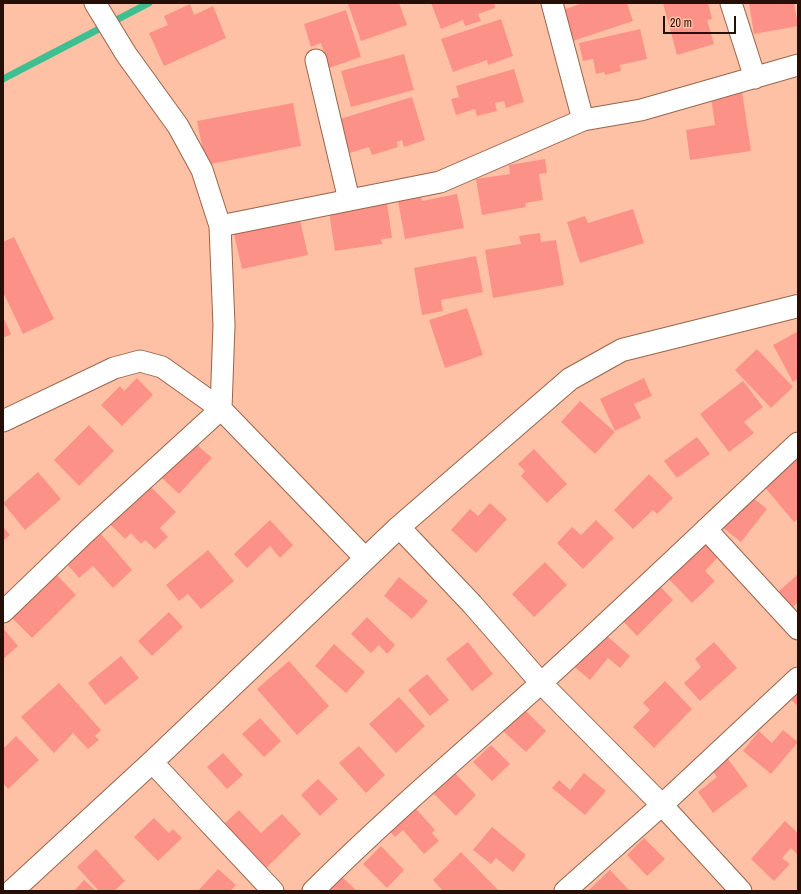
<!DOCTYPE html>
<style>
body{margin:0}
#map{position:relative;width:801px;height:894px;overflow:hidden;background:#fec1a5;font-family:"Archivo Narrow",sans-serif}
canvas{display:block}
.frame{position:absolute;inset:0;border:4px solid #250f06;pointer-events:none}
.scale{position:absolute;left:663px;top:16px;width:73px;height:18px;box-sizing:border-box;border:2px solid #250f06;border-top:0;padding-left:5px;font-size:12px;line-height:14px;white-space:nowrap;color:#250f06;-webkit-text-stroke:3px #fec1a5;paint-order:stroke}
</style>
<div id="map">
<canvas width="801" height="894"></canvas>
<div class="frame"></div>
<div class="scale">20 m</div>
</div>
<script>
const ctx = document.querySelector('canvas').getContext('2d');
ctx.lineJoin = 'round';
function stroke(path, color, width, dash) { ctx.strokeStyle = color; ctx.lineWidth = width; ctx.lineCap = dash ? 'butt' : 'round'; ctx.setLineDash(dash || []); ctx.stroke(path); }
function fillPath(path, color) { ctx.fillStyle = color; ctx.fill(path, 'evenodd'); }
stroke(new Path2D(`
 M3,79L149,3`), '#3ebf92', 7);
fillPath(new Path2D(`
 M351,3H399L407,25L361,41L348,4Z
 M431,3H494L495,8L478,14L481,21L465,26L463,20L441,29Z
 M583,3H627L633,21L570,42L560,11Z
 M663,3H708L712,19L707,20L714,44L677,55Z
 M749,3H794L798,26L754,34Z
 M190,4L194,15L213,6L226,38L164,66L149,33L168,25L164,16Z
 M346,10L361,57L329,68L321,43L311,47L304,24Z
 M501,19L513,56L488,65L487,60L453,72L441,39Z
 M640,29L647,59L620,65L621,71L605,75L604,72L596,74L593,59L583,61L579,43Z
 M404,54L414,90L351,107L341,71Z
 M514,69L524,102L506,108L504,101L495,103L497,111L477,116L475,109L456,115L451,99L459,97L456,86Z
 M742,92L751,151L690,160L686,130L715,125L711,97Z
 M412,97L425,140L404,147L402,140L397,142L398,147L372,155L369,147L350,153L340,119Z
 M293,103L301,146L206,165L197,121Z
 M545,159L547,173L539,174L543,200L525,203L526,207L482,215L476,179L510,174L509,165Z
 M457,194L464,228L405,239L398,201L421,196L422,201Z
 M387,203L392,238L381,239L382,244L335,251L329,212Z
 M633,209L644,243L580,263L567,222L585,216L588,223Z
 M300,220L308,255L242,269L234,234Z
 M540,233L541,242L556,240L564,285L493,298L485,250L521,244L519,236Z
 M14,237L54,319L23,334L3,292V242Z
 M476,256L483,292L441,300L443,311L422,315L414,268Z
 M467,308L483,355L445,368L429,320Z
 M3,317L11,334L3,338Z
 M797,332L798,379L793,382L773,345Z
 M757,349L793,387L771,408L735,370Z
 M137,378L153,395L122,426L101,405L120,386L124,391Z
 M644,378L652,396L634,404L641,418L615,431L600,399Z
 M743,381L763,407L744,422L754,433L729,452L700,414Z
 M580,401L615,432L595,454L561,422Z
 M89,425L114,451L79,486L54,460Z
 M697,437L710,454L677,478L664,461Z
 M194,442L212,458L179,494L162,478Z
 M534,449L567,484L547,503L521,476L525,471L518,464Z
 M798,452V519L794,522L762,484Z
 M38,472L61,499L25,530L3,503Z
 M649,474L673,498L657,514L653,510L633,529L614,510Z
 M147,483L176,512L160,528L168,537L155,549L145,540L141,544L131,533L125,539L108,522Z
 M748,494L767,509L741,542L722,527Z
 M490,503L507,519L476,553L451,530L470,509L478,516Z
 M270,520L293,545L280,558L270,546L247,568L234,554Z
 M596,520L614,538L583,569L557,543L572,527L581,535Z
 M3,527L10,535L3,541Z
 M101,534L132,570L113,588L93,566L79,578L67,564Z
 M702,536L720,555L705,571L715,581L692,603L663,573Z
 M208,550L234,581L201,609L188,594L179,601L166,585Z
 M545,562L567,585L534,617L512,594Z
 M50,568L76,595L32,638L6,612Z
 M798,574V602L792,608L778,592Z
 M399,577L428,601L412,619L384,596Z
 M656,582L673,600L637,636L620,618Z
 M169,612L183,627L152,656L138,641Z
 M367,617L395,645L387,654L379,645L371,653L351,634Z
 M3,628L18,646L3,659Z
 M600,630L630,656L620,668L608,658L590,680L571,664Z
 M468,642L493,674L472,691L446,659Z
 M714,642L737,668L700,701L684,683L701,667L695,659Z
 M334,644L365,672L346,693L315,666Z
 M121,656L139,678L105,705L88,683Z
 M289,661L329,706L297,735L257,689Z
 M427,674L449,700L430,716L408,690Z
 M665,681L692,709L654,748L633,727L650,710L643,703Z
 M59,683L101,730L95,736L99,740L88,749L73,733L54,753L21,717Z
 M798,693V707L791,699Z
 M399,697L425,726L396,753L369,724Z
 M524,709L546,731L526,752L503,731Z
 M260,718L281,741L264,757L242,734Z
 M783,730L798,742L771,774L743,751L759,731L772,743Z
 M16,736L39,760L8,789L3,783V749Z
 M491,745L510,764L492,781L473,762Z
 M359,746L385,775L366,793L339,763Z
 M223,753L243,775L227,789L207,767Z
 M725,755L748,786L713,813L698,792L717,777L710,767Z
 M449,767L476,795L456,816L428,788Z
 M584,773L606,791L585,815L552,788L559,780L570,790Z
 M318,779L338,799L320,816L301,795Z
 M410,802L435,830L432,833L439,841L424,854L403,830L395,837L384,825Z
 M239,810L261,833L282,814L301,834L265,869L223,825Z
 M154,818L169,833L173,829L182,838L158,861L134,837Z
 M785,821L798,833V855L791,848L782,858L790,864L774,881L751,859Z
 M492,827L526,855L513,872L496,858L491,864L473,850Z
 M644,838L665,859L647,876L627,855Z
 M381,846L404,870L387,888L363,864Z
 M96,849L125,881L114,891H99L77,867Z
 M461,852L499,891H443L433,880Z
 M218,869L236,885L230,891H198Z
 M610,870L629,890L590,891L589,890Z
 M342,877L357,891H328Z
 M84,880L96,891H74Z`), '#fc9188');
const street = new Path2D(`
 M552,3L583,120
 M731,3L755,78
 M316,60L349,200
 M220,226L440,182L583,120L641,110L798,65
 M3,421L114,368L140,361L162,367L221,409L365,558
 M399,527L472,604L541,683L662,805L741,891
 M706,529L798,629
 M3,612L85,533L221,409L224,325L220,226L202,170L178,126L126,54L95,3
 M152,762L273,891
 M313,891C386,818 464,752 541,683C628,604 712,523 798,443
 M565,891L662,805L798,678`);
const secondary = new Path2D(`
 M12,891L152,762L399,527L570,379L622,350L798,306`);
stroke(street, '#9a644a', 23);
stroke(secondary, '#9a644a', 24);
stroke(street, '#fff', 21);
stroke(secondary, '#fff', 22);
</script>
